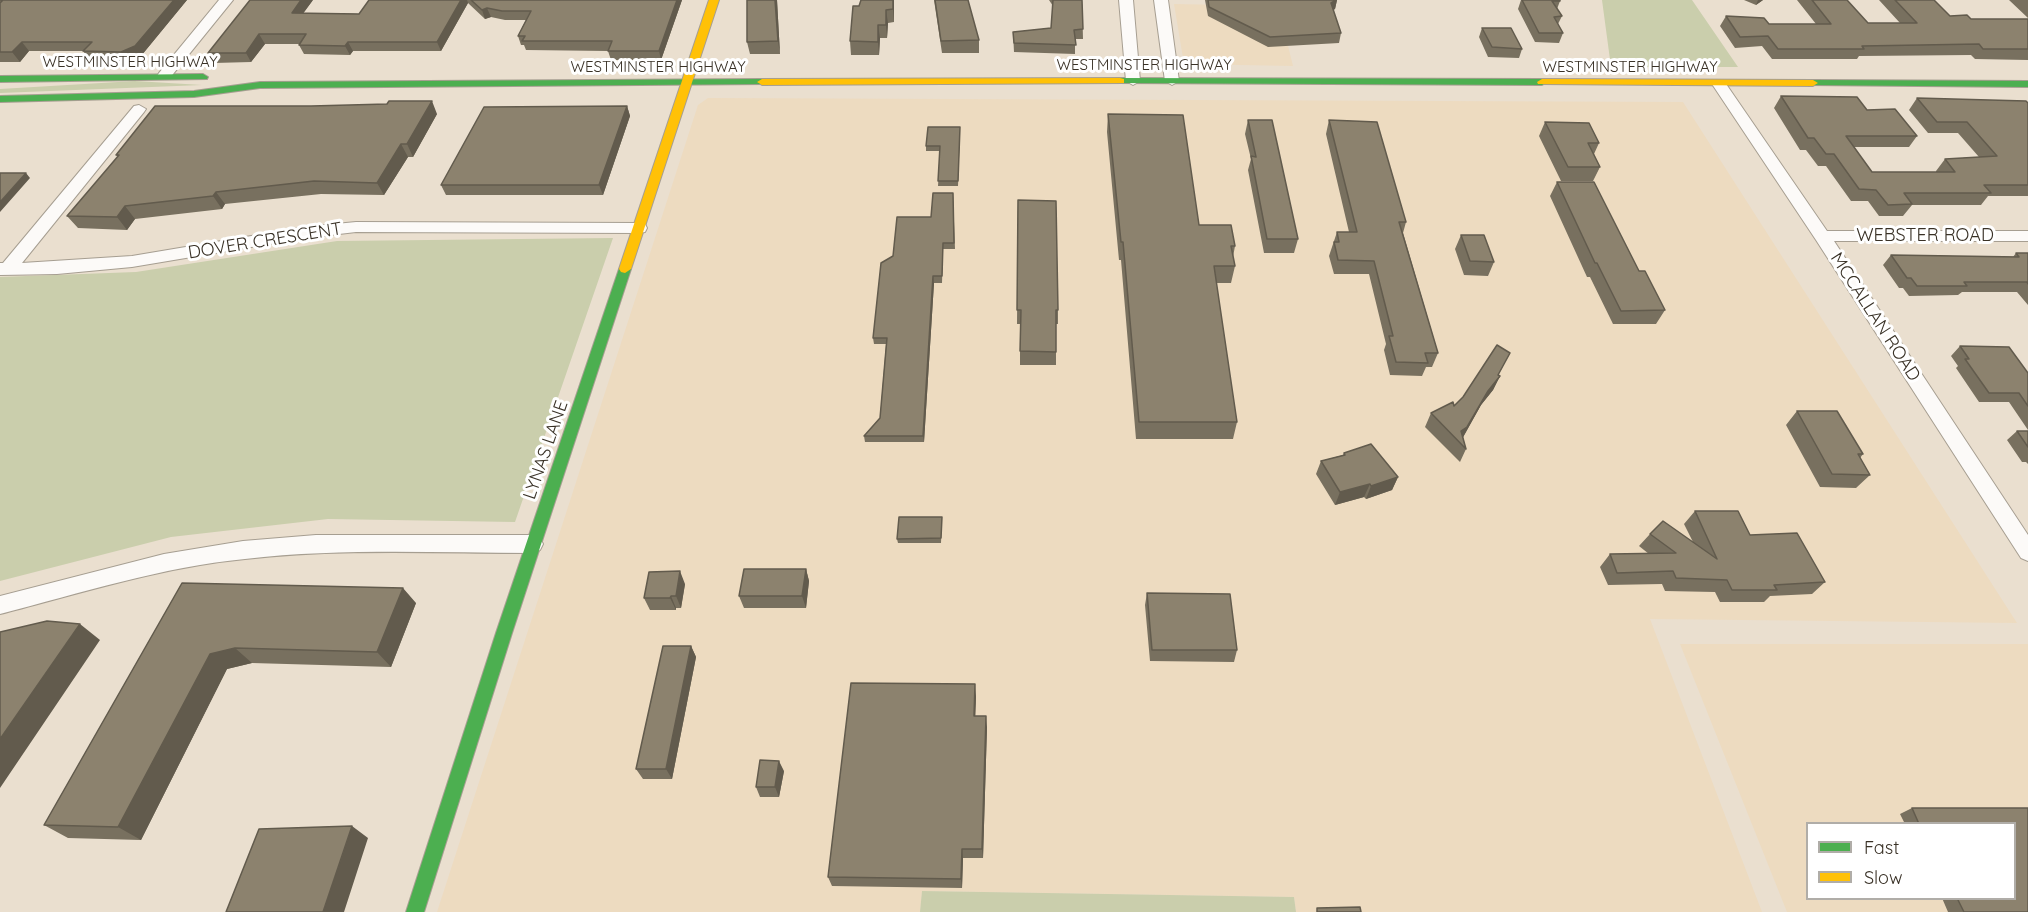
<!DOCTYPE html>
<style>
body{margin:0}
#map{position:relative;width:2028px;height:912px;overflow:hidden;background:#eadfcf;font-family:Quicksand,sans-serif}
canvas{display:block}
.legend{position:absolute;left:1806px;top:822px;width:210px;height:78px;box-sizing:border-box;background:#fff;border:2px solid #b0ada8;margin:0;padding:8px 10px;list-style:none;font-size:18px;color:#393126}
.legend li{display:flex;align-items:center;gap:12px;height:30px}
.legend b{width:30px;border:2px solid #b0ada8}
</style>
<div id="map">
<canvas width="2028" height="912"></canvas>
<ul class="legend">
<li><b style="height:8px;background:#4caf50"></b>Fast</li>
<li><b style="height:8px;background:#ffc107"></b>Slow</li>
</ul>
</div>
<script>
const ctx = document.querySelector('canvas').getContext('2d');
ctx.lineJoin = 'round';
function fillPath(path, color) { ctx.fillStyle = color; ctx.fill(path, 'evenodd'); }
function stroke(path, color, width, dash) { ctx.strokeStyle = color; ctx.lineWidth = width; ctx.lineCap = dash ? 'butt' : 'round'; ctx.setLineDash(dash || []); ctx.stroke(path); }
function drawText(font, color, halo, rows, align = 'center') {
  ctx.font = font + ' Quicksand,sans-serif'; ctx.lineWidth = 6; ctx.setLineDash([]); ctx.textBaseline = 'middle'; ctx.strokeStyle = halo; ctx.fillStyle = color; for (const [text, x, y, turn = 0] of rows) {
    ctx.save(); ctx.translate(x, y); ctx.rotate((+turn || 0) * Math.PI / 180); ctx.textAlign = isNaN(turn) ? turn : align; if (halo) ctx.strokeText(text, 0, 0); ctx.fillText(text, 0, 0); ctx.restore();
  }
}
fillPath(new Path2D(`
 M1174,4L1278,6L1293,66L1184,64Z
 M708,98L1683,102L2017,623L1650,619L1762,912H1296L1294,897L922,891L920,912H437L698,105Z
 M1680,644H2028V912H1787ZM1808,824H2014V898H1808Z`), '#eddbc0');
fillPath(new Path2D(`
 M1602,0H1692L1738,67H1611Z
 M135,81L202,85L0,93V89Z
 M613,238L515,522L328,519L171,537L0,581V277L136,272L337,241Z
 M922,891L1294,897L1296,912H920Z`), '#caceac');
const street = new Path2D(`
 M219,0H233L169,79H159L157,76L159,73Z
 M1119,0H1133L1140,81L1133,85L1126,81Z
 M1154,0H1168L1179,81L1172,85L1165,81Z
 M1719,80L1724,81L1827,231H2028V241H1834L2028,535V561L2021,558L1816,240L1712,84Z
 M139,105L146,109L144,112L22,263L132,256L305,227L356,222L639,223L645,224L647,228L645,232L639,233L356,232L305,238L132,267L57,274L0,275V263H3L134,106Z
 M316,535H533L540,538L543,544L540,550L533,553C437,553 340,548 245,559C162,567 81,593 0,614V596L164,554L243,541Z`);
const fast = new Path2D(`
 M203,74L208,77L207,79L0,82V76Z
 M1120,78L1542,79L1547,82L1542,85L1116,83V79Z
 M762,79L766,80V84L260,88L194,97L0,102V96L194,91L260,82Z
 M1813,80L2028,81V87L1809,85V81Z
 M625,265L631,269L512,633L424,912H406L496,633L619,269Z`);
const slow = new Path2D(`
 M709,0H719L631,269L625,273L621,272L619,269Z
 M1120,78L1124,79V83L762,85L757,82L762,79Z
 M1542,79L1813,80L1818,83L1813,86L1538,84L1537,82Z`);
stroke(street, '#a69e91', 2);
stroke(fast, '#a69e91', 2);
stroke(slow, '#a69e91', 2);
fillPath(street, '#fcfaf8');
fillPath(fast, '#4caf50');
fillPath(slow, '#ffc107');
fillPath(new Path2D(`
 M0,0H187L141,56L127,62L90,60L83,51H29L20,62H0Z
 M313,0L303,13L359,14L369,0H682L661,60H611L608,51L526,50L524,45H521L518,36L526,20H505L491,17L485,19L468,3L441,51H353L350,55L304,54L299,45V44H265L251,62L214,63L208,53Z
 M777,0L780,54H750L747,42Z
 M894,0V22L888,23L887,38H880L879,55H851L850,41L859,6Z
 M934,0H968L979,40V53H942Z
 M1049,0H1082L1083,39H1075V54L1014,52L1013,32L1051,28L1053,6Z
 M1205,0H1337L1335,9L1333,10L1341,33L1339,43L1268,47L1208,16Z
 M1521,0H1560V1L1557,9L1562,16L1558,24L1563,33L1559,43L1535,42L1518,9Z
 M1744,0H1763L1756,5Z
 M1797,0H1847L1868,23H1900L1879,0H1934L1950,16L1971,19H2028V60L1975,59L1971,55L1859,56L1857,59H1772L1762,46L1735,48L1720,26L1726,16L1769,24H1816Z
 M2009,0H2028V18Z
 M1482,28L1522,49L1519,58L1488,57L1479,37Z
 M1781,96L1867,110L1917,136L1909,147H1854L1872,172H1936V171L1945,159L1979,157L1958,133H1928L1909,110L1917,98L2028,103V196H1988L1981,205H1912L1903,216H1879L1868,201H1851L1826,166H1818L1806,150H1800L1774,108Z
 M627,106L630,116L603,195H446L441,185Z
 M437,114L413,157H408L384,195L321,194L225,204L222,209L135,219L127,230L78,228L67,216L118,157L116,155Z
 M1108,114L1199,225L1235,246L1233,257L1235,266L1231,283H1216L1237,422L1233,439H1136L1121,260H1119L1107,132Z
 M1248,120L1298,239L1294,253H1264L1248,170L1251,159L1245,134Z
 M1329,120L1406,222L1403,233L1438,353L1432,367H1426L1422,376L1390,375L1384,350L1386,344L1369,274H1334L1329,256L1337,232H1349L1326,134Z
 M1545,122L1599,143L1594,154L1600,167L1593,181H1561L1539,136Z
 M960,132L958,186H938L940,151H926V146Z
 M1557,182L1639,271L1665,310L1656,324H1613L1590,277H1587L1550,196Z
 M953,193L955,249H943L942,283H934L924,442H865L864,436L880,418L886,344H874L873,338L893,256L931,217Z
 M1018,200L1058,310V324H1056V365H1020V324H1017Z
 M1461,235L1494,262L1488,276L1464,275L1455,249Z
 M2016,253H2028V305L2017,292H1962L1958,295L1909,296L1903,288H1899L1883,265L1891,255L2013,257Z
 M1960,346L2028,373V430L2009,402H1979L1956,368L1958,366L1951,356Z
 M1510,353L1498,375L1500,376L1493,390L1481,405L1463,437L1466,449L1460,462L1425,427L1431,413L1454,406Z
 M1797,411L1863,454L1860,458L1870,475L1856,488L1820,487L1786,425Z
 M2017,431H2028V464L2026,462H2022L2007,440Z
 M1344,453L1398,477L1392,490L1366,499L1364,497L1335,505L1316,474L1321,461L1343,455Z
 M1695,511L1750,535L1825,582L1812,594L1770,596L1764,602H1720L1715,592L1665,591L1662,584L1608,585L1600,567L1610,554H1649L1639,546L1650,534L1693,542L1684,524Z
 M942,517L941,543H898L897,539Z
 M806,569L809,581L806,608H744L739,596Z
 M182,583L416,603L391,667L252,663L227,669L141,840L68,838L44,825Z
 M685,584L681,608H676V610H650L644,598Z
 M1147,593L1237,650L1234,662L1150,661L1145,605Z
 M691,646L696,657L672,779H643L636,769Z
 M976,696L975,716L987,727L983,858H963L962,888L832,886L828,877Z
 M784,771L779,797H760L756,787Z
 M1912,808H2028V912H1948L1942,898H2014V824H1905L1900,814Z`), '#78705f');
fillPath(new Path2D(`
 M174,0H187L141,56L127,62L121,52Z
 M301,0H313L297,22L292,13Z
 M461,0H467L468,3L441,51L437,42Z
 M677,0H682L661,60L659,51Z
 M775,0H777L780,54L778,41Z
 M893,0H894V22L893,9Z
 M1336,0H1337L1335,9L1329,12L1331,3Z
 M1758,0H1763L1756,5Z
 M487,8L491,17L485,19L482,10Z
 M886,10L888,23L887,38L886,25Z
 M878,25L880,38L879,55L878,42Z
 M259,34L265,44L251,62L246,53Z
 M22,42L29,51L20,62L12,52Z
 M348,42L353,51L350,55L345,46Z
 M432,101L437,114L413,157L407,144Z
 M627,106L630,116L603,195L599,185Z
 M401,144L408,157L384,195L377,183Z
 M26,173L30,178L0,212V202Z
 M216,192L225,204L222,209L213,196Z
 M125,206L135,219L127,230L117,217Z
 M933,276L934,283L924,442L923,436Z
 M1510,353L1491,387L1500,376L1493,390L1481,405L1461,441V431L1498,375Z
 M1398,477L1392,490L1366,499L1371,486Z
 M1370,484L1364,497L1335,505L1340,492Z
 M806,569L809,581L806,608L802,596Z
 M680,571L685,584L681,608L676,596Z
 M403,588L416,603L391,667L377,652Z
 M671,596L676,608V610L670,598Z
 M80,624L100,640L0,788V739Z
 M691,646L696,657L672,779L666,769Z
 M235,648L252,663L227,669L141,840L118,827L210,654Z
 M975,684L976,696L975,727L974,716Z
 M986,716L987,727L983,858L982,849Z
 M779,761L784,771L779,797L775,787Z
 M352,826L368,838L344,912H323Z
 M962,849L963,858L962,888L961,879Z`), '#625b4d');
const building = new Path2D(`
 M0,0H174L135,46L121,52L83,51L92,42H22L12,52H0V3L3,0Z
 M250,0H301L292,13L359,14L369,0H461L437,42H348L345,46L299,45L306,34H259L246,53H208Z
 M471,0H677L659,51H608L612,41H522L525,36H518L531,11H502L487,8L482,10Z
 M747,0H775L778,41L747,42Z
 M861,0H893V9L886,10V25H878V42L850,41L853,6H859Z
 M935,0H968L979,40L941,41Z
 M1053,0H1082L1083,29L1074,30L1076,45L1014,43L1013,32L1051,28Z
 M1208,0H1336L1331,3L1341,33L1270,37L1209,7Z
 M1522,0H1560V1H1552L1562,16L1554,17L1563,33H1539Z
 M1812,0H1847L1868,23H1917L1895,0H1934L1950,16L1967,15L1971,19H2028V49H1983L1979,44L1862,46L1864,49H1778L1768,36L1740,37L1726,16L1764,18L1769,24H1831Z
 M1482,28H1511L1522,49L1492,47Z
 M1781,96L1857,97L1867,110L1895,109L1917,136H1846L1872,172H1955L1945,159L1997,156L1967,122H1937L1917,98L2026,101L2028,103V185H1984L1991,193H1904L1912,204L1888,205L1876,190L1859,189L1834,154H1826L1814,138H1808Z
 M389,101H432L407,144H401L377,183L314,181L216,192L213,196L125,206L117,217L67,216L119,155H116L155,106H311L387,104Z
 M627,106L599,185H441L484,107Z
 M1108,114L1183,115L1199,225H1231L1235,246H1231L1235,266H1214L1237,422H1139L1123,242H1121Z
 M1248,120H1272L1298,239H1267L1251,156L1256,157Z
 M1329,120L1377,122L1406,222H1399L1438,353H1425L1428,363L1396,362L1389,336H1393L1374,261L1338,260L1334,242H1339L1337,232H1357Z
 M1545,122L1589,123L1599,143H1588L1600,167H1568Z
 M928,127H960L958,181H938L940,146H926Z
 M0,173H26L0,202Z
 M1557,182H1594L1639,271H1645L1665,310L1621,311L1597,263H1595Z
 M933,193H953L954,243H943L942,276H933L923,436H864L880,418L887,338H873L881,263L893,256L897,217H931Z
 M1018,200L1056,201L1058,310H1056V352L1020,351L1021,310H1017Z
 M1461,235H1484L1494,262L1470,261Z
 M2016,253H2028V284L2027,282H1964L1967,286H1917L1911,278H1907L1891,255L2019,257Z
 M1497,345L1510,353L1498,375L1500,376L1488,391L1467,427L1461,431L1466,449L1431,413L1453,402L1454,406L1463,397Z
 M1960,346L2009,347L2028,373V406L2019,393H1989L1965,359H1969Z
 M1797,411H1837L1863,454H1858L1870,475L1832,474Z
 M2017,431H2028V447Z
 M1371,444L1398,477L1371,486L1370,484L1340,492L1321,461L1345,455L1344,453Z
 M1695,511H1738L1750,535L1797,533L1825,582L1774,585L1777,590H1732L1727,580L1676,578L1673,571L1617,573L1610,554L1676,553L1650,534L1663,521L1717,559Z
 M899,517H942L941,538L897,539Z
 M744,569H806L802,596H739Z
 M680,571L676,596H671L670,598H644L649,572Z
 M182,583L403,588L377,652L235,648L210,654L118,827L44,825Z
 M1147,593L1230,594L1237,650H1152Z
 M47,621L80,624L0,739V632Z
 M663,646H691L666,769H636Z
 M851,683L975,684L974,716H986L982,849H962L961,879L828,877Z
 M760,760L779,761L775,787H756Z
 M1912,808H2028V912H1964L1957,898H2014V824H1919Z
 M352,826L323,912H226L259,829Z
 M1360,907L1361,912H1317V908Z`);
fillPath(building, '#8c826e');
stroke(building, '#625b4d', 1.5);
drawText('15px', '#393126', '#fff', [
 ["WESTMINSTER HIGHWAY",130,62],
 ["WESTMINSTER HIGHWAY",1144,65],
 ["WESTMINSTER HIGHWAY",658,67],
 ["WESTMINSTER HIGHWAY",1630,67]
]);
drawText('18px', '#393126', '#fff', [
 ["WEBSTER ROAD",1925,236],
 ["DOVER CRESCENT",265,241,-9],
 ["MCCALLAN ROAD",1875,317,57],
 ["LYNAS LANE",546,450,-71]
]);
</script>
